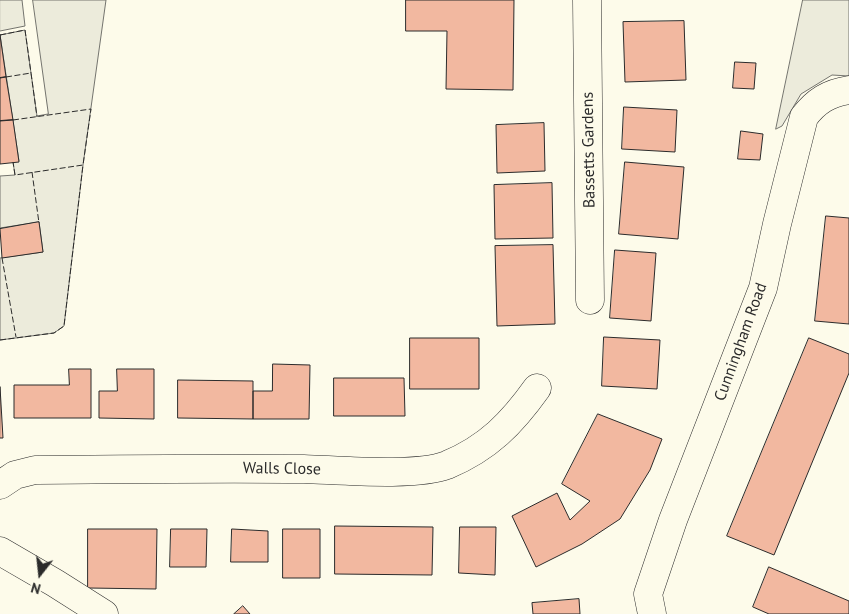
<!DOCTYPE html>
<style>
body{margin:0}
#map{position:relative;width:849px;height:614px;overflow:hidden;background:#fdfbea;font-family:"PT Sans",sans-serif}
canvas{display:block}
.north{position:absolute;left:15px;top:549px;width:50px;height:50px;-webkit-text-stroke:4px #fdfbea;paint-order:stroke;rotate:196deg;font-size:14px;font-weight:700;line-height:20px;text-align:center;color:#2b2b2b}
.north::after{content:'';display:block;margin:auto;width:18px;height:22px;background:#2b2b2b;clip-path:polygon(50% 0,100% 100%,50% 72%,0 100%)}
</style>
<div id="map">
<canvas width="849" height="614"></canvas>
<div class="north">N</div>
</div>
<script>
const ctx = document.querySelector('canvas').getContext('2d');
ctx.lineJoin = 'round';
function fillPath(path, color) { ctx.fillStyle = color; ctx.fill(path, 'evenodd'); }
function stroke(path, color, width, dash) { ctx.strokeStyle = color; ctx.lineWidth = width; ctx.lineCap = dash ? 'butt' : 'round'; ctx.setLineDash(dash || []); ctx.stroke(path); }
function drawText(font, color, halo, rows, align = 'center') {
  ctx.font = font + ' "PT Sans",sans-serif'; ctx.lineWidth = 4; ctx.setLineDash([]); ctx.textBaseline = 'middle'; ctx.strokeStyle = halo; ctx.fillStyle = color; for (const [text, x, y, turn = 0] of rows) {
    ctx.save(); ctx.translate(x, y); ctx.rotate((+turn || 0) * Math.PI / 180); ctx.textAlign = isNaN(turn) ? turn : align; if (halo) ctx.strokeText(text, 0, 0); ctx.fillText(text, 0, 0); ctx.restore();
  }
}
const green = new Path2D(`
 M0,0H22L25,26L0,31Z
 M33,0H106L83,165L64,326L54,333L0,340V258L43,252L39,222L0,228V176L15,175L13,162L19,161L0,35L25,30L37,116L48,114Z
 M803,0H849V76L832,75L801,94L782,126L776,129Z`);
fillPath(green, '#ecebdb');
stroke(green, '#74746e', 1);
const building = new Path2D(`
 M406,0H514L513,90L446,89L447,31H406Z
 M684,21L686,80L625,82L623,22Z
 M0,35L6,77L0,78Z
 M735,62L756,63L754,89L733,88Z
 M6,77L13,120L0,121V78Z
 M624,107L677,110L675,152L622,149Z
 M13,120L19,162L0,164V121Z
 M544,123L545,171L497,173L496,125Z
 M741,131L763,134L760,160L738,159Z
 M625,162L684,167L678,239L619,234Z
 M552,183L553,238L495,239L494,185Z
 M826,216L849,218V324L815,321Z
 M39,222L43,252L2,258L0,229Z
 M553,245L555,324L497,326L495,246Z
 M615,250L656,253L651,321L610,318Z
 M604,337L660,340L657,389L602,386Z
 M410,338H479V389H410Z
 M809,338L849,354V373L774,555L727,536Z
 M273,364L310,365L309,419H253V391H272Z
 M69,369H91V418H14V385H69Z
 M117,369H154V419L99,418V391H117Z
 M334,378H404L405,416H334Z
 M178,380L253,381V419L178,418Z
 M0,387L3,438H0Z
 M598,414L662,439L650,470L620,519L582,544L536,567L512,516L557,493L570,520L590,501L562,484Z
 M335,526L433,527L432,575L335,574Z
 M460,527H496L495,575L459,573Z
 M88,529H157L156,589L88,588Z
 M171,529H207L206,567H170Z
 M232,529L268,531V562H231Z
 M283,529H320V578H283Z
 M769,567L849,601V614H769L753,607Z
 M579,599L580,614H533L532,603Z
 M243,606L250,614H234Z`);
fillPath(building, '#f2b8a0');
stroke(building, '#2b2b2b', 1);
const street = new Path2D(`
 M587,0L590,300
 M0,485L15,475L35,470C125,469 214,468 304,469C339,470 416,477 447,465C488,448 512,423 537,388
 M0,551L55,583L104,614
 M652,614L648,594L673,520L763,288L777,224L804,117C816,101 829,93 849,90`);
stroke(street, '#2b2b2b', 29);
stroke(street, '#fdfbea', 28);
stroke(new Path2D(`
 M0,35L25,30L31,73
 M6,77L31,73L37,117
 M13,120L91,109L83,165L15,175L13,162
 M32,172L39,223
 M2,258L16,337
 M0,340L54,333L64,326L83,165`), '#2b2b2b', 1, [6, 2.5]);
drawText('16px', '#2b2b2b', '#fdfbea', [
 ["Bassetts Gardens",589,150,-91],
 ["Cunningham Road",741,342,-70],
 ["Walls Close",282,469,1]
]);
</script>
